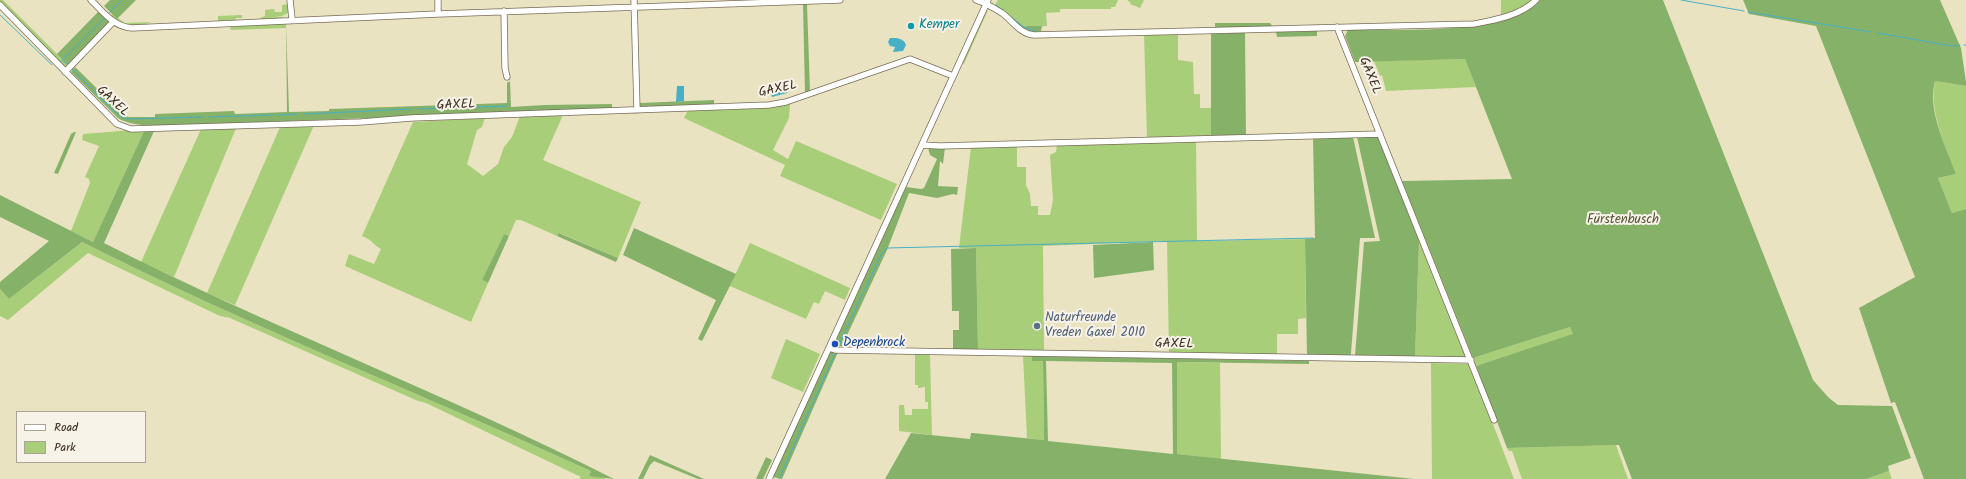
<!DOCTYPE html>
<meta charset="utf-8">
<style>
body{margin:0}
#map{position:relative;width:1966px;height:479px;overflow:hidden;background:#eae3c2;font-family:Kalam,sans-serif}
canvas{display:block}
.legend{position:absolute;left:16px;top:411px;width:130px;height:52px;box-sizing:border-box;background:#f7f3e8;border:1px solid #aca397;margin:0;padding:5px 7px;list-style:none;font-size:12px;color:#3b2a1e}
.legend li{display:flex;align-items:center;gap:8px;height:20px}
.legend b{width:20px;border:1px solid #aca397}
</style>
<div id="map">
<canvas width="1966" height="479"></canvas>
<ul class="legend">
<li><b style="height:5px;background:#fff"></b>Road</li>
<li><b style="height:11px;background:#a8ce79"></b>Park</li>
</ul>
</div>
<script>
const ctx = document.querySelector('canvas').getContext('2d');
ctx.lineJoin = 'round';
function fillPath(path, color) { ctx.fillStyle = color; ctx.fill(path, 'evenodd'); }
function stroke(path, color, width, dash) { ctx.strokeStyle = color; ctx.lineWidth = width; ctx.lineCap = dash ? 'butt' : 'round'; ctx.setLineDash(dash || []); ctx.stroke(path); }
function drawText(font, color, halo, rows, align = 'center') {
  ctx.font = font + ' Kalam,sans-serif'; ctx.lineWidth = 4; ctx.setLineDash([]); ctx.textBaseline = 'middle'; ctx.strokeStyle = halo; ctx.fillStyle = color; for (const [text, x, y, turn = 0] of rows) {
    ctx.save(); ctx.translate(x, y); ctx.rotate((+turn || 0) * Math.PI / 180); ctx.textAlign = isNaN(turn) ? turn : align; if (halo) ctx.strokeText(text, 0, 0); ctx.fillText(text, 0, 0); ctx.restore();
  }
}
fillPath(new Path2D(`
 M0,0H3L69,66L65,67L0,3Z
 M998,0H1118L1115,7H1111V9H1060V12L1046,13L1047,26L1030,27L1036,32L1041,31V33H1028L991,5L992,2L995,5Z
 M1127,0H1144L1140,8L1130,4L1131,3Z
 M1501,0H1532L1520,9L1501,15Z
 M288,4V13L282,16L275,17H282L288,14L281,18L262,19L260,18L265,16V10L274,9L275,12H282V5Z
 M989,9L988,10L964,64L962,62L985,12Z
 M112,14L125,23L151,22C134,29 124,26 111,16Z
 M242,15V18H236L235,20L218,21V16Z
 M286,22V28L231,30L230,27Z
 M1178,33V60L1193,62L1194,94H1200V108H1212L1211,137L1147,139L1144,34Z
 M1465,59L1476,87L1386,91L1382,75L1380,76L1374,61Z
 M1935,81L1966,86V209L1952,213L1938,178L1956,174C1945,145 1929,112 1935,81Z
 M788,103L790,104L789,118L773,150L788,159L796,141L897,184L881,220L780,176L785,165L684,118L687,112L691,110Z
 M563,115L543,160L641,202L618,258L560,233L557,236L521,220H516L509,236L504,234L482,280L488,283L471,322L345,266L349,254L374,264L381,249C373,245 373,240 362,236L413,122L485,118L482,127L477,130L467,164L483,176L498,164L504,147L512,137L520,116Z
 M315,123L235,305L207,293L281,125Z
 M237,126L174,277L141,262L202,127Z
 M145,129L93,242L71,231L90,183L89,179L85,177L99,146L82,140L83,134Z
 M1196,141L1197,241L1305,239L1306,318L1298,319V334H1277V356L1169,355L1167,241L1043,246L1044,350L978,349L976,248H959L971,147L1017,146V167H1026V185L1030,194L1031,206H1038V215H1050L1053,200L1050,155L1056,152L1057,145Z
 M1419,241H1421L1468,358H1415Z
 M82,242C248,326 422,394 591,471L589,476H600L606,479H579L581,477L426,403L418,401L230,318L220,316L88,253L8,320L0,316V289L9,299Z
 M750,243L850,288L845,300L825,291L819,304L814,302L806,319L730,286Z
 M1570,327L1574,335L1476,366L1473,358Z
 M786,339L820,354L803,392L771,378Z
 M915,354H930L932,435L899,431V405H904L905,415H912V409H928V402H925V387L918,388V385H915Z
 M1023,356H1032V361H1043L1044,440L1027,438Z
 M1177,362L1220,363L1221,459L1177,454Z
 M1431,363L1470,364L1514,479H1432Z
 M1616,445L1628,479H1522L1512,451H1509L1507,448Z
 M1889,471L1892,479H1866Z`), '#a8ce79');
fillPath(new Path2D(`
 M110,0H136L117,19L104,6Z
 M1540,0H1663L1813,380L1829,398L1838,405L1892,406L1911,458L1888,466L1889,471L1866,479H1632L1619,445L1507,448L1476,366L1573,334L1570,327L1473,358L1402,181L1512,179L1465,59L1355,62L1345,36L1348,30C1390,29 1514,36 1540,0Z
 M1743,0H1940L1961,48L1966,82V86L1935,81C1927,111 1946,146 1956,174L1938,178L1952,213L1966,209V479H1924L1895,402L1891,403L1859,308L1915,277L1816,26L1749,14Z
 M803,4H807L810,91L805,93Z
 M99,11L110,21L69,66L57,54Z
 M286,22L289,112L329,111V109L507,103V83L510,81L511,107L544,105L612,104V109L206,124C184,125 135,130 118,118L71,72L75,67L122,113L128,117H155V114L234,111L235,114L287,112Z
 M1215,23H1270L1273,27L1215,28Z
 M1026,26H1042L1041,31H1034L1027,29Z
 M1317,31V36L1277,37L1276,32Z
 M1245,32L1246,137H1211V34Z
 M714,100V105L641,108L639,103Z
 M145,129H155L104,243C271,328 447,394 614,479L589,476L591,471C422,394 248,326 82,242L9,299L0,289V282L49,241L0,217V195L93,242Z
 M74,132H76L58,174L54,173L71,134Z
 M1379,136L1421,241H1419L1415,358L1355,356L1364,242L1380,241L1357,137Z
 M1353,137L1375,238H1360L1351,353L1350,357H1307L1305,239L1315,238L1313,138Z
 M945,147L943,164L940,161L938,186L958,187L957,195L953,194L937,198L909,193L887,250L842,346H833L906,187L921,189L924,188L937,159L930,155L928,148Z
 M634,228L736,274L702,341L698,339L716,300L623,255Z
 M559,233L618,258L616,262L557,236Z
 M504,234L509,236L488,283L482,280Z
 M1153,242L1154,270L1094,278L1093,245Z
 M976,248L978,349H953V330H959V311H952L951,249Z
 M830,352H838L782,479L773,477Z
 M1032,356L1309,361V364L1177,362V454L1414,479H885L911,433L970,439L971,433H973L1044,440L1043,361H1032ZM1046,361L1172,363L1173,454L1048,441Z
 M650,455L704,479H698L654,461L650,465L643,479H638Z
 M766,457L772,460L763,479H756Z`), '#86b169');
fillPath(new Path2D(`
 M890,38C897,38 904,38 906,45L903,51L893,52L895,47L890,46L888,42Z
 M677,86H684V101L676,102Z
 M784,86L788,89L787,93L772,97L770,89Z`), '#47b0c6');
stroke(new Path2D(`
 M1681,0L1744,11
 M996,5L1024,27L1038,32
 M1748,12L1871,32
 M108,14L122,0
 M0,15L52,65
 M1878,33L1952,46L1960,45
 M1964,45H1966
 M63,61L67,64
 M60,62L105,18
 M72,69L118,115L127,119L203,117
 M418,109L507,106
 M304,114L411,109
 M278,115L297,114
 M209,117L273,115
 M838,347L882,253L887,248L1313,238
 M779,479L836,352`), '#47b0c6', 1);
const minor = new Path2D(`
 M91,0C103,12 114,27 132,28L438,14L840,0
 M290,0L292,19
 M438,0V14
 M634,0L637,110
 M976,0C985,3 994,8 1002,13C1013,21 1020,34 1034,35L1474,24C1495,20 1520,16 1536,0
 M0,5L117,124L131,129L361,122L411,118L769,105L786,102L910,59L953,76
 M504,11L505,68L507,77
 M1337,27L1494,420
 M65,72L113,22
 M922,145L940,146L1380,134
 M829,348L835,350L1471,360
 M769,479L988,0`);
stroke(minor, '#786b57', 7);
stroke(minor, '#fff', 5.5);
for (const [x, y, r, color] of [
 [911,26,4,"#0f9aa8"],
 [1037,326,4,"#5c6f8a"],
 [835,344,4,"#1a4fb4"]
]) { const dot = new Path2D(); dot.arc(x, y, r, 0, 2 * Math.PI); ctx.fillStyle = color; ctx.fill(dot); stroke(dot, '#f7f3e8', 1.5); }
drawText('13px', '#0d838f', '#f7f3e8', [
 ["Kemper",919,26]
], 'left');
drawText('13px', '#3b2a1e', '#f7f3e8', [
 ["GAXEL",1369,76,68],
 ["GAXEL",778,90,-12],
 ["GAXEL",112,102,43],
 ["GAXEL",456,106,-2],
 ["GAXEL",1174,345,1]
]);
drawText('13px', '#565335', '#f7f3e8', [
 ["Fürstenbusch",1623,221]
]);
drawText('13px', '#4e5e75', '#f7f3e8', [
 ["Naturfreunde",1045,319],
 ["Vreden Gaxel 2010",1045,334]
], 'left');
drawText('13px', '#164399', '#f7f3e8', [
 ["Depenbrock",843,344]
], 'left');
</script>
